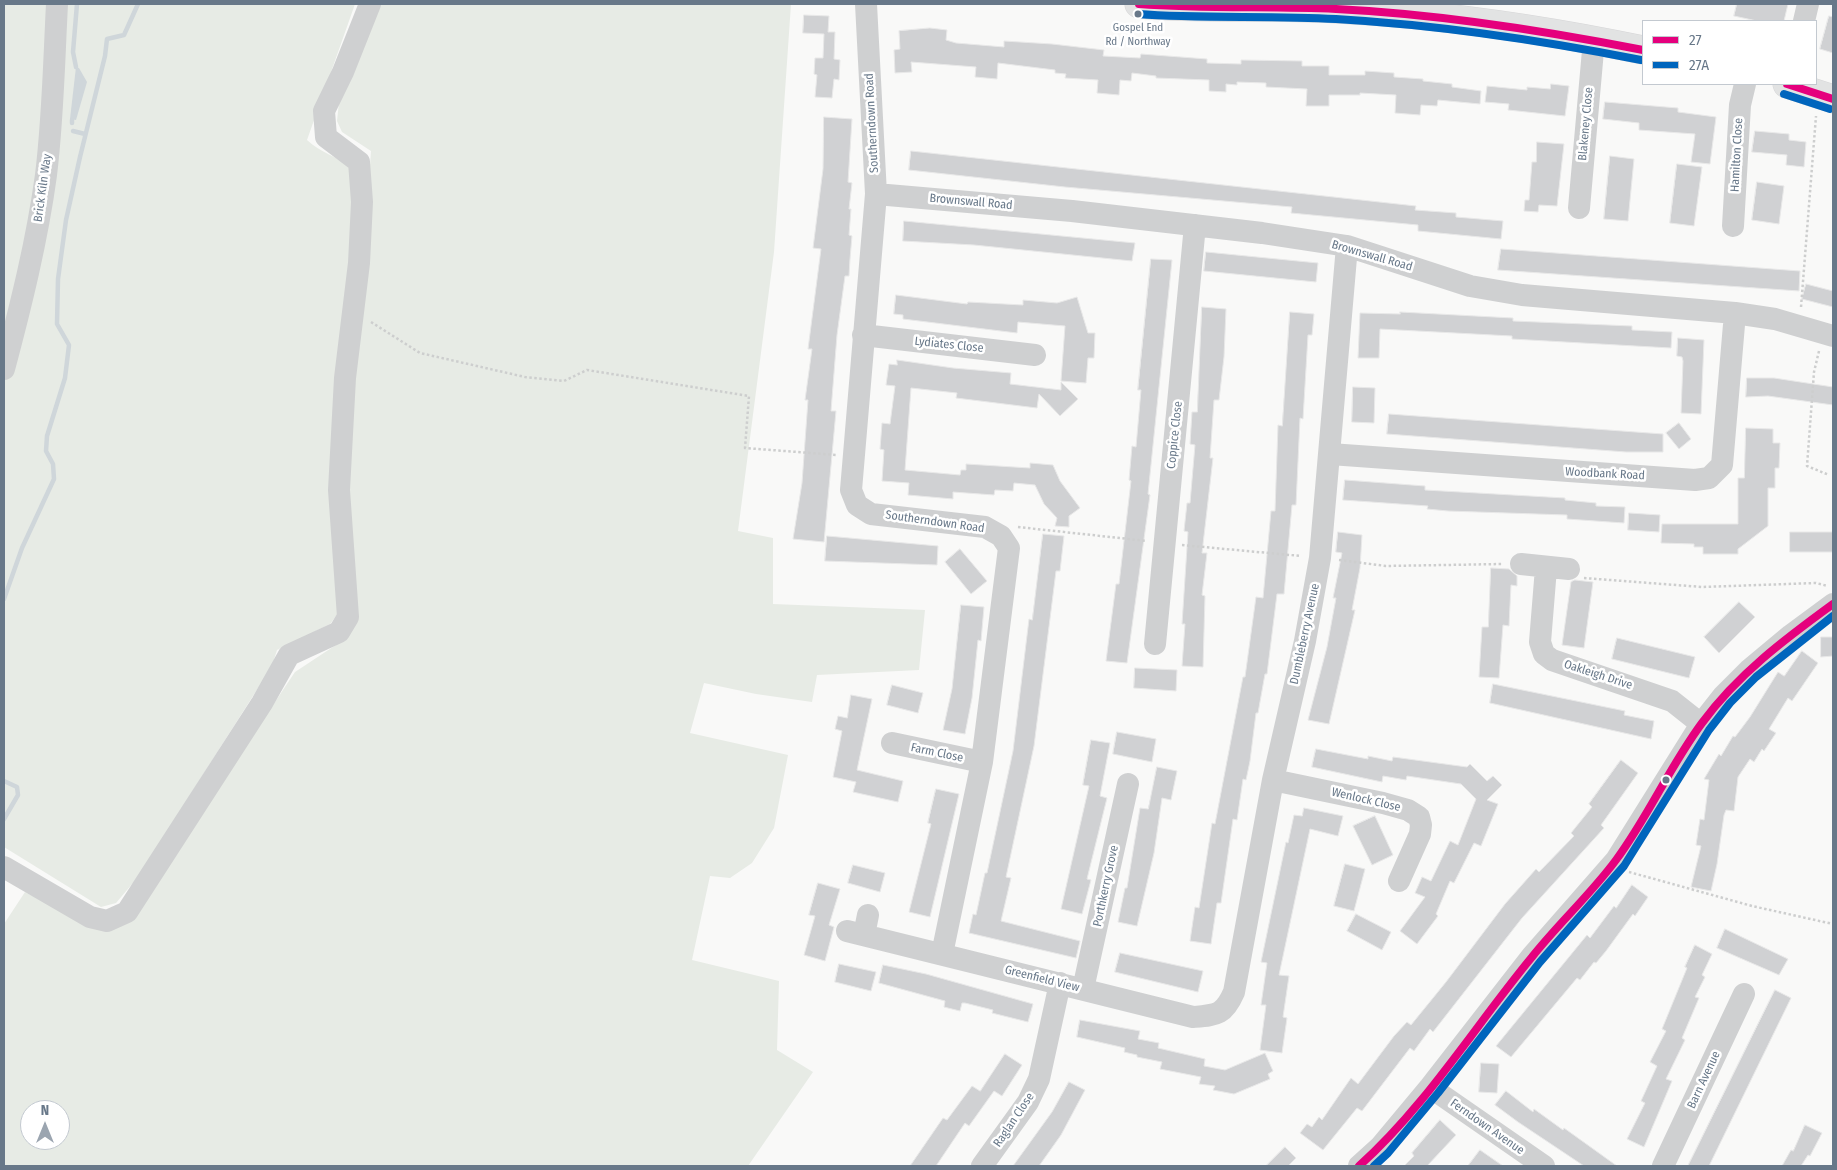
<!DOCTYPE html>
<style>
body{margin:0}
#map{position:relative;width:1837px;height:1170px;overflow:hidden;background:#f9f9f8;font-family:"Fira Sans Condensed",sans-serif}
canvas{display:block}
.frame{position:absolute;inset:0;border:5px solid #687889;pointer-events:none}
.legend{position:absolute;left:1642px;top:20px;width:175px;height:65px;box-sizing:border-box;background:#fff;border:1px solid #c3c9d0;margin:0;padding:6px 9px;list-style:none;font-size:15px;color:#687889}
.legend li{display:flex;align-items:center;gap:10px;height:25px}
.legend b{width:25px;border:1px solid #c3c9d0}
.north{position:absolute;left:20px;top:1100px;width:50px;height:50px;box-sizing:border-box;background:#fff;border:1px solid #c3c9d0;border-radius:50%;rotate:0deg;font-size:14px;font-weight:700;line-height:20px;text-align:center;color:#687889}
.north::after{content:'';display:block;margin:auto;width:18px;height:22px;background:#9ba5b0;clip-path:polygon(50% 0,100% 100%,50% 72%,0 100%)}
</style>
<div id="map">
<canvas width="1837" height="1170"></canvas>
<div class="frame"></div>
<ul class="legend">
<li><b style="height:6px;background:#e5007d"></b>27</li>
<li><b style="height:6px;background:#0065bd"></b>27A</li>
</ul>
<div class="north">N</div>
</div>
<script>
const ctx = document.querySelector('canvas').getContext('2d');
ctx.lineJoin = 'round';
function fillPath(path, color) { ctx.fillStyle = color; ctx.fill(path, 'evenodd'); }
function stroke(path, color, width, dash) { ctx.strokeStyle = color; ctx.lineWidth = width; ctx.lineCap = dash ? 'butt' : 'round'; ctx.setLineDash(dash || []); ctx.stroke(path); }
function drawText(font, color, halo, rows, align = 'center') {
  ctx.font = font + ' "Fira Sans Condensed",sans-serif'; ctx.lineWidth = 5; ctx.setLineDash([]); ctx.textBaseline = 'middle'; ctx.strokeStyle = halo; ctx.fillStyle = color; for (const [text, x, y, turn = 0] of rows) {
    ctx.save(); ctx.translate(x, y); ctx.rotate((+turn || 0) * Math.PI / 180); ctx.textAlign = isNaN(turn) ? turn : align; if (halo) ctx.strokeText(text, 0, 0); ctx.fillText(text, 0, 0); ctx.restore();
  }
}
fillPath(new Path2D(`
 M4,4H355L307,140C321,153 337,156 351,168L354,216L339,612L330,624L277,650L272,666L138,877L116,903L101,907L4,847Z
 M379,4H791L774,252L738,531L773,538V604L925,610L919,670L817,675L812,702L756,694L704,683L690,733L788,755L774,828L752,863L730,878L710,876L692,960L779,981L777,1050L813,1072L748,1166H4V924L25,892L102,930L132,916L295,672L348,637V512L355,374L371,151L342,132L337,121L339,102ZM30,1110H60V1140H30Z`), '#e7ebe5');
fillPath(new Path2D(`
 M76,67L79,68L87,82L76,120L70,119Z`), '#cfd6da');
stroke(new Path2D(`
 M76,67L73,52L77,4
 M72,123V120
 M73,131L85,134
 M4,599L22,548L54,479L53,464L46,451L47,436L65,378L69,345L57,324L58,279L66,220L80,157L105,56L107,39L124,35L138,4
 M4,781L17,787L18,795L4,819`), '#cfd6da', 4.5);
const building = new Path2D(`
 M1737,4H1788L1784,21H1757L1734,16Z
 M804,15L829,16L828,32H835L834,59L840,60L839,80L834,79L832,98L815,97L817,75L814,74L815,58H823L824,34L803,33Z
 M1829,16L1833,17V53L1820,49Z
 M930,28L947,30L946,40L956,43L1004,47V41L1052,44L1104,50L1103,56L1140,58L1141,54L1207,59V63L1241,64V60L1302,61V66H1329V75H1365V71L1394,73V77L1423,79V81L1452,84V87L1481,91L1480,104L1438,100L1437,106L1421,105L1420,115L1395,113L1396,95L1360,93V95H1329V106H1306L1307,89L1266,87V83L1237,82V85L1226,84V92L1209,91V80L1156,78V76L1132,73L1131,81L1120,80L1119,95L1097,93L1098,80L1065,78L1066,74L1055,73V70L998,63L997,79L975,77L976,67L911,62L912,72L895,73L894,50L900,49L899,31Z
 M1551,84L1569,86L1565,116L1508,110L1509,104L1485,102L1487,86L1527,90V87L1550,89Z
 M1605,102L1678,108V112L1716,117L1710,164L1691,162L1695,134L1639,130V123L1603,119Z
 M824,117L852,119L848,182L852,183L849,209H851L849,235L852,236L850,259L849,276H845L837,335L831,411H836L824,542L793,539L802,483L808,400H805L812,349H808L821,249L813,248L823,169Z
 M1755,131L1789,134V140L1806,142L1804,167L1786,165L1787,155L1752,152Z
 M1537,142L1564,144L1557,206L1539,205L1538,212L1524,211L1525,200H1529L1532,162H1536Z
 M911,151L1416,206L1415,210L1456,213V217L1503,221L1501,239L1418,231V225L1291,213L1292,207L1065,187L909,170Z
 M1610,156L1634,159L1628,221L1604,219Z
 M1677,164L1702,167L1694,226L1670,223Z
 M1757,182L1784,186L1779,224L1752,220Z
 M904,221L1135,243L1132,261L974,245L903,241Z
 M1501,249L1800,271L1799,291L1498,270Z
 M1206,252L1318,263L1316,282L1204,271Z
 M1151,259L1172,260L1148,494L1150,495L1127,663L1106,661L1116,584H1119L1131,481L1129,480L1132,446L1136,447L1141,390H1138Z
 M1806,284L1833,291V307L1802,299Z
 M896,295L967,304L968,302L1023,305V300L1057,303L1077,297L1088,333H1095L1094,358H1088L1086,383L1061,381L1065,326L1018,322L1017,333L903,319V315L894,314Z
 M1202,307L1226,309L1224,357L1219,400H1214L1210,458H1213L1202,553H1207L1202,595L1205,596L1203,667L1182,666L1185,624H1182L1188,532L1184,531L1187,503H1190L1195,445L1190,444L1192,412H1197Z
 M1290,312L1314,314L1312,335H1308L1303,419L1300,418L1296,505H1292L1284,594H1277L1267,674H1265L1258,713H1256L1250,761L1246,780L1243,779L1237,820L1233,819L1221,903H1217L1211,944L1190,941L1195,907L1199,908L1212,823L1215,824L1243,677H1245L1256,597L1263,598L1271,511H1275L1278,425L1282,426Z
 M1400,312L1513,318V321L1632,326V330L1672,332L1671,348L1512,339V336L1380,329L1379,358H1358L1360,313L1400,314Z
 M1678,338L1704,340L1701,414L1681,413L1683,361L1682,357L1677,356Z
 M897,360L953,368L1011,373L1010,384L1061,390V382L1078,399L1060,416L1039,394L1037,408L956,398L957,393L911,388L905,470L960,475L961,470H966V464L1030,468V463L1053,465L1060,481L1080,508L1069,516V527L1055,526L1057,518L1044,504L1035,485L1014,483L1013,491L995,490L994,495L953,492V499L908,495L909,483L882,481L884,450L880,449L882,423L890,424L895,386L886,385L889,364L897,365Z
 M1747,378H1774L1833,387V405L1768,396L1746,397Z
 M1353,387L1375,388L1374,423L1352,422Z
 M1389,414L1663,434V452H1626L1387,434Z
 M1679,423L1691,439L1679,449L1666,433Z
 M1746,428L1773,429V443H1780L1779,468H1775V488H1768V526L1738,549V554H1703V547H1694V544L1661,543L1662,524H1738V478H1744Z
 M1345,480L1425,486V490L1565,498V500L1596,503V506L1625,507L1624,523L1567,519V515L1448,511L1427,509L1428,506L1343,500Z
 M1629,513L1660,515L1659,532L1628,530Z
 M1338,532L1362,535L1360,568L1352,610H1355L1329,724L1308,720L1327,647L1336,598H1333L1342,553L1336,552Z
 M1790,532H1833V552H1790Z
 M1043,534L1064,536L1060,571H1056L1034,746L1006,877L1011,878L1001,921L1080,941L1076,958L969,933L973,914L976,915L985,873H987L1013,751L1029,619L1032,620Z
 M827,536L938,546L937,565L825,561Z
 M960,549L987,581L971,594L945,562Z
 M1491,568L1509,569L1517,576V586L1511,585L1509,626L1503,625L1499,678L1479,677L1482,627H1488Z
 M1575,580L1593,582L1584,648L1562,645L1571,582Z
 M1739,602L1755,617L1719,653L1704,637Z
 M961,605L984,607L981,641L978,640L972,698L965,734L943,730L952,689Z
 M1821,637H1833V656L1821,657Z
 M1617,638L1695,657L1689,678L1612,659Z
 M1802,651L1818,663L1792,701L1788,698L1769,729L1776,733L1764,751L1762,749L1754,762L1750,759L1738,777L1734,811L1726,810L1724,815L1717,864L1711,891L1691,887L1701,846L1696,845L1700,819L1704,820L1709,780L1704,779L1719,754L1721,756L1733,736L1735,737L1750,717L1778,672L1784,676Z
 M1135,668L1177,670L1176,691L1134,688Z
 M1493,684L1625,711L1624,715L1654,721L1651,739L1490,703Z
 M892,685L923,693L918,713L887,705Z
 M851,695L872,699L857,770L903,781L898,802L853,792L856,782L833,777L842,731L835,729L838,716L847,718Z
 M1117,732L1156,739L1152,762L1113,754Z
 M1091,740L1110,743L1100,796L1107,798L1087,879L1091,880L1082,914L1061,909L1089,786L1083,785Z
 M1316,749L1368,759V756L1392,761L1393,757L1467,767L1470,764L1487,781L1493,776L1502,785L1487,800L1498,804L1481,846L1474,843L1454,883L1450,881L1436,914L1438,916L1417,944L1400,931L1425,897L1415,893L1422,877L1431,881L1450,841L1458,845L1476,799L1461,784L1407,776L1406,780L1383,776L1382,782L1312,767Z
 M1621,760L1638,773L1601,825L1604,828L1522,918L1433,1032L1430,1029L1414,1051L1410,1048L1362,1111L1357,1108L1323,1150L1300,1133L1307,1124L1312,1127L1319,1117L1322,1120L1351,1078L1358,1084L1394,1036L1407,1022L1411,1025L1446,982L1505,904L1536,869L1539,872L1574,836L1571,833L1592,807L1589,804Z
 M1157,767L1177,771L1171,800L1162,798L1154,853L1137,926L1118,922L1125,888H1127L1140,808L1148,809Z
 M936,789L959,794L930,917L909,912L931,824L928,823Z
 M1304,808L1343,816L1338,836L1310,829L1279,975L1289,976L1283,1017L1287,1018L1282,1053L1260,1050L1266,1005H1261L1267,963L1261,962L1286,842L1288,843L1294,815L1302,816Z
 M1375,816L1393,855L1372,865L1353,826Z
 M1345,864L1365,869L1354,911L1334,906Z
 M853,865L885,873L880,892L848,883Z
 M818,883L840,889L829,925L834,927L825,961L804,955L815,916L809,915Z
 M1632,885L1648,897L1635,916L1633,914L1606,951L1596,963L1594,962L1580,980L1577,978L1511,1057L1496,1046L1587,935L1590,938L1614,906L1616,908Z
 M1356,914L1391,932L1382,950L1347,931Z
 M1725,929L1788,959L1779,975L1717,948Z
 M1695,945L1712,954L1702,975L1705,977L1695,997L1699,998L1682,1038L1685,1040L1666,1079L1672,1081L1644,1147L1627,1139L1645,1103L1641,1101L1657,1066L1650,1062L1666,1031L1662,1029L1687,968L1685,967Z
 M1120,953L1203,971L1198,992L1115,972Z
 M839,964L876,972L871,991L835,982Z
 M883,965L926,974L1033,1004L1028,1022L992,1013L993,1010L965,1003H962L960,1011L944,1007L945,1001L879,983Z
 M1775,990L1791,998L1709,1166H1688Z
 M1080,1020L1140,1031L1138,1039L1159,1043L1158,1048L1205,1059L1204,1066L1225,1070L1265,1053L1273,1071L1268,1074L1270,1079L1234,1094L1213,1090L1215,1086L1199,1084L1201,1077L1160,1069L1162,1062L1137,1057V1055L1124,1052L1125,1048L1077,1037Z
 M1005,1054L1022,1065L1002,1096L994,1091L969,1126L965,1123L936,1166H910L943,1118L947,1120L972,1086L980,1091Z
 M1481,1063L1499,1064L1497,1093L1479,1092Z
 M1069,1082L1085,1090L1061,1135L1039,1166H1013L1052,1112Z
 M1506,1091L1533,1112L1534,1109L1563,1130L1564,1128L1617,1166H1584L1518,1122L1495,1105Z
 M1440,1120L1456,1135L1427,1166H1404L1414,1156L1412,1153Z
 M1805,1125L1822,1133L1810,1156L1808,1155L1801,1166H1782L1791,1150L1793,1151Z
 M1285,1147L1296,1158L1288,1166H1266Z
 M1480,1150L1503,1166H1468Z`);
fillPath(building, '#d0d1d3');
stroke(building, '#e8e8e8', 1);
const major = new Path2D(`
 M1139,4C1204,10 1270,5 1336,9C1439,14 1542,29 1643,50
 M1787,84L1833,99`);
stroke(major, '#d6d6d7', 29);
stroke(new Path2D(`
 M1801,307L1816,116
 M371,322L420,353L525,377L564,381L587,370L749,396L745,448L837,455
 M1819,351L1814,372L1807,466L1829,475
 M1018,527L1147,541
 M1182,545L1301,556
 M1339,560L1386,566L1503,564
 M1584,578L1702,587L1816,583L1828,586
 M1629,872L1752,906L1833,924`), '#cdcece', 2.5, [2.5, 2.5]);
stroke(new Path2D(`
 M866,4L876,194L851,490L857,505L871,514L985,527L1001,536L1009,548L982,762L942,954
 M1804,21L1808,4
 M876,194L1072,211L1262,233L1347,246L1470,286L1522,295L1735,313L1775,319L1833,336
 M1579,208L1594,39
 M1733,226L1740,105L1745,84
 M863,335L1035,355
 M4,369C21,305 37,241 46,175C53,118 54,61 57,4
 M1330,454L1695,480L1709,478L1722,465L1735,313
 M1521,564L1569,569
 M1546,568L1540,642L1544,654L1552,660L1672,701L1701,724
 M1155,644L1195,225
 M892,743L982,762
 M1273,780L1383,803L1408,810L1419,817L1421,825L1420,834L1399,881
 M4,867L90,917L107,921L127,912L262,703L289,655L339,632L348,617L339,490L345,378L359,263L362,202L359,162L326,137L324,111L343,72L370,4
 M847,931L1193,1017C1217,1015 1224,1015 1234,992L1273,780L1305,641L1320,558L1347,246
 M864,935L868,915
 M1083,989L1128,784
 M1430,1087L1544,1166
 M982,1166L1028,1102L1039,1079L1060,983
 M1359,1166L1380,1147L1430,1087L1532,956L1616,860L1701,724L1723,696L1749,670L1791,635L1833,604
 M1663,1166L1744,994`), '#cfd0d1', 22);
stroke(major, '#e2e3e3', 28);
stroke(new Path2D(`
 M1139,4C1205,9 1270,6 1336,9C1439,14 1541,30 1643,50
 M1787,84L1833,99
 M1359,1166C1426,1106 1475,1026 1532,957C1558,924 1591,894 1616,860C1648,817 1670,766 1702,723C1738,674 1785,639 1833,604`), '#e5007d', 8);
stroke(new Path2D(`
 M1138,14C1204,19 1270,15 1336,19C1439,25 1540,40 1641,60
 M1784,94L1830,109
 M1374,1166L1388,1153L1438,1093L1540,962L1624,866L1709,730L1730,703L1756,677L1833,616`), '#0065bd', 8);
for (const [x, y, r, color] of [
 [1138,14,4.5,"#687889"],
 [1666,780,4.5,"#687889"]
]) { const dot = new Path2D(); dot.arc(x, y, r, 0, 2 * Math.PI); ctx.fillStyle = color; ctx.fill(dot); stroke(dot, '#fff', 2); }
drawText('11px', '#687889', '#fff', [
 ["Gospel End",1138,28],
 ["Rd / Northway",1138,42]
]);
drawText('12px', '#687889', '#fff', [
 ["Southerndown Road",872,123,-93],
 ["Blakeney Close",1586,124,-85],
 ["Hamilton Close",1737,155,-87],
 ["Brick Kiln Way",43,188,-82],
 ["Brownswall Road",971,202,5],
 ["Brownswall Road",1372,256,16],
 ["Lydiates Close",949,345,6],
 ["Coppice Close",1175,435,-84],
 ["Woodbank Road",1605,474,3],
 ["Southerndown Road",935,522,8],
 ["Dumbleberry Avenue",1305,634,-78],
 ["Oakleigh Drive",1598,675,18],
 ["Farm Close",937,753,12],
 ["Wenlock Close",1366,800,13],
 ["Porthkerry Grove",1106,886,-78],
 ["Greenfield View",1042,979,14],
 ["Barn Avenue",1704,1080,-65],
 ["Raglan Close",1014,1120,-56],
 ["Ferndown Avenue",1487,1127,35]
]);
</script>
